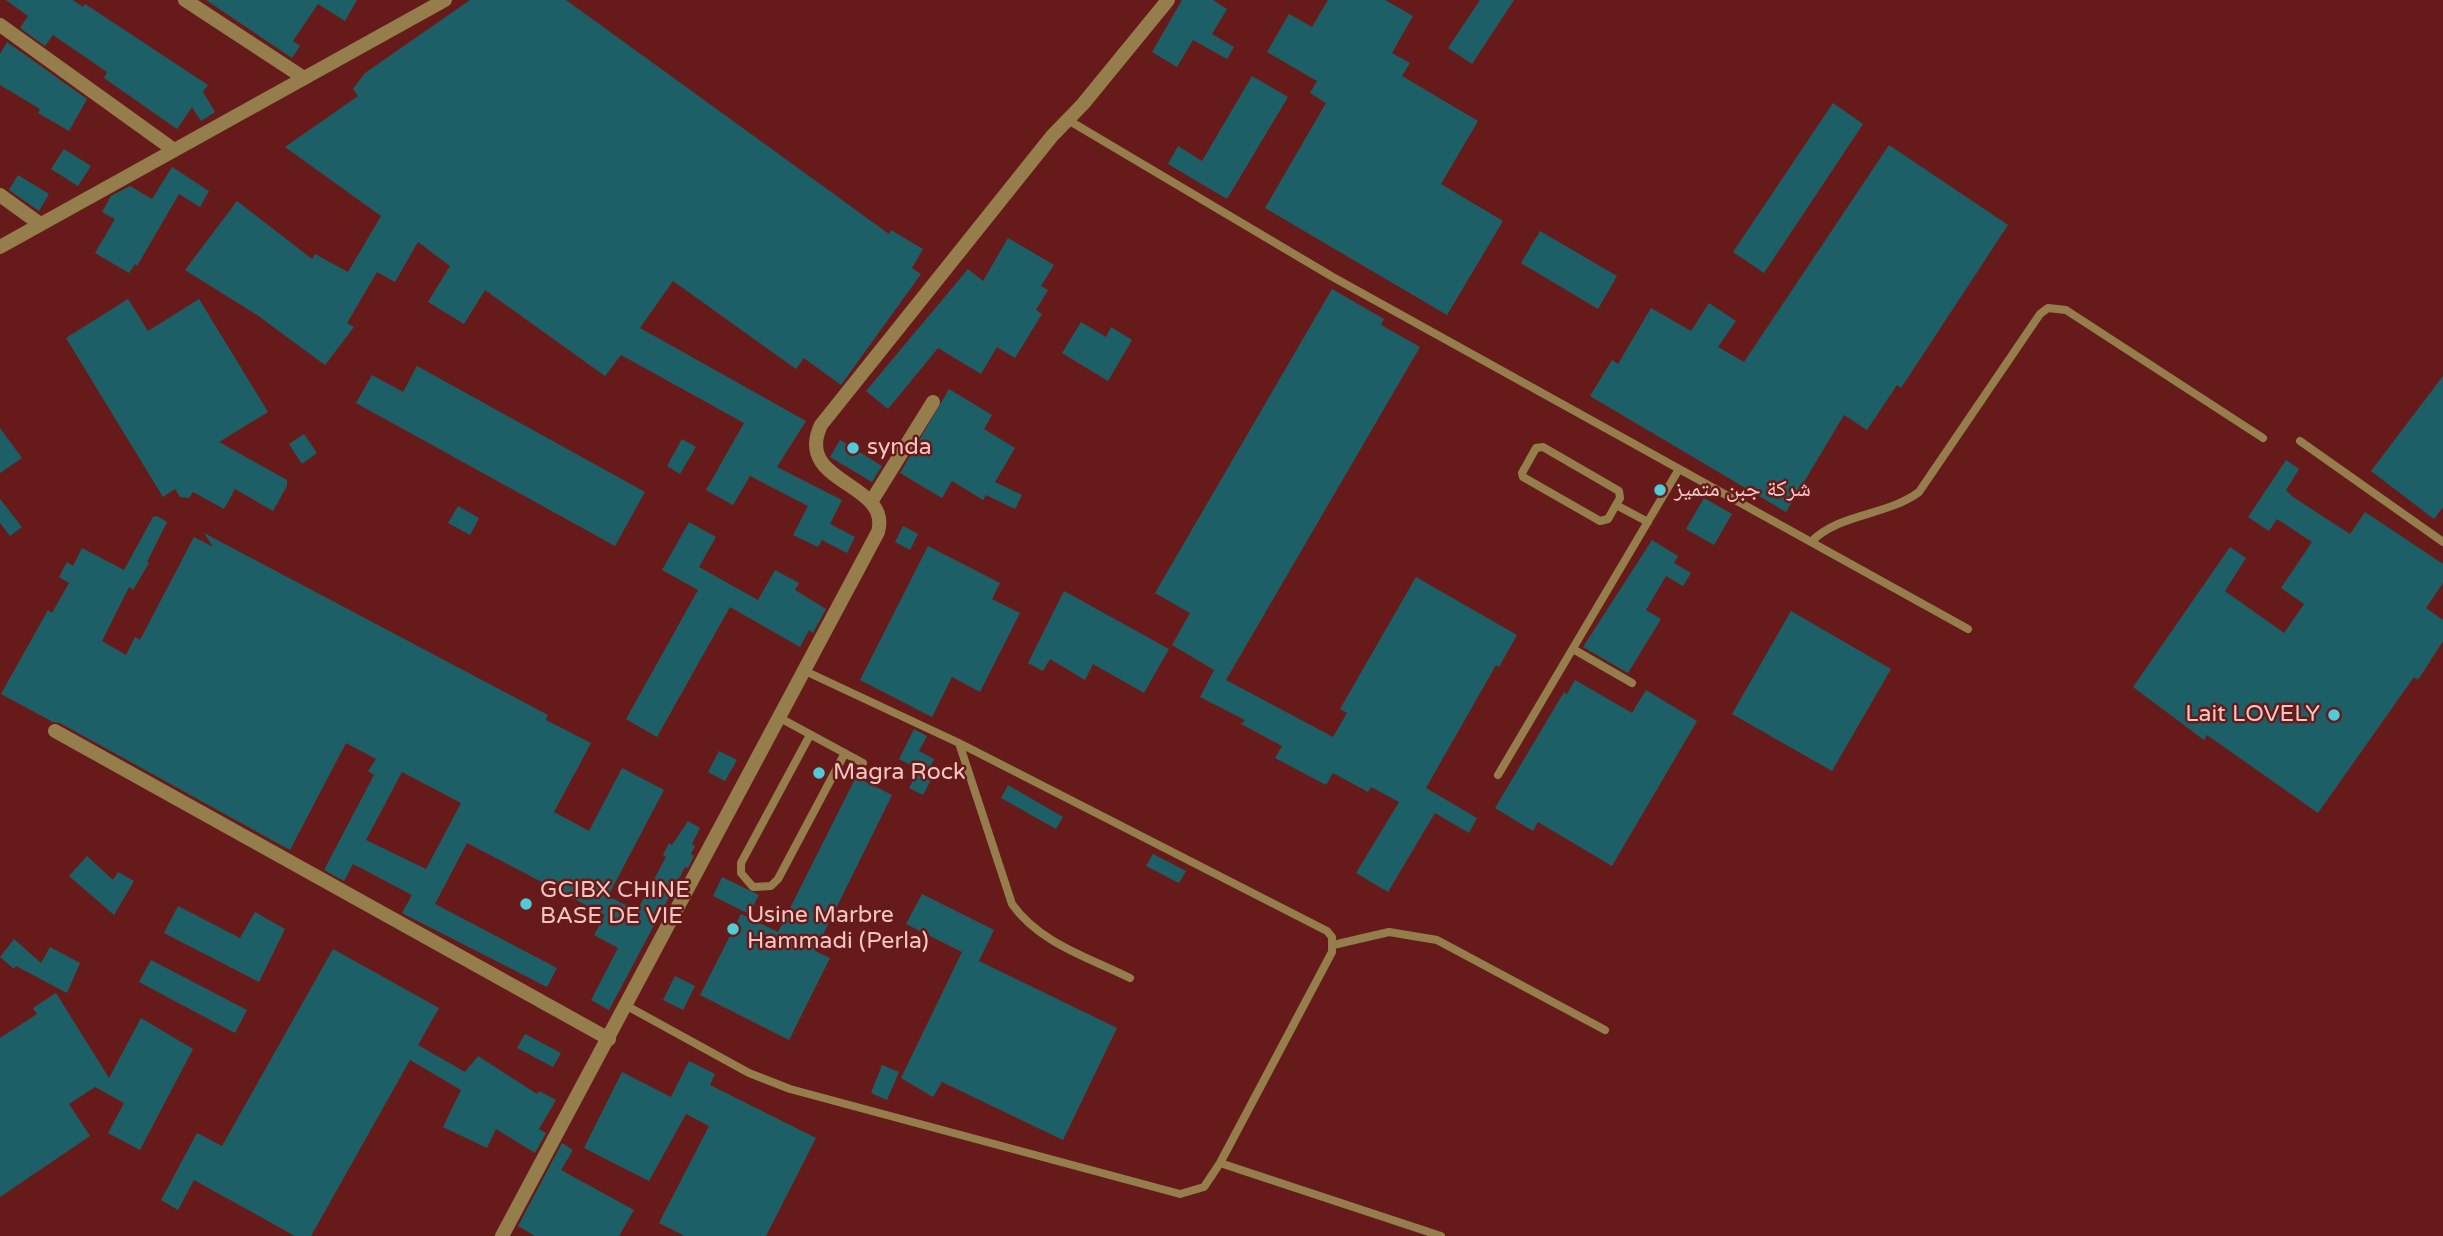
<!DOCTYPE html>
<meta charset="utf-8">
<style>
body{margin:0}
canvas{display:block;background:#661b1a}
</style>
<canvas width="2443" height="1236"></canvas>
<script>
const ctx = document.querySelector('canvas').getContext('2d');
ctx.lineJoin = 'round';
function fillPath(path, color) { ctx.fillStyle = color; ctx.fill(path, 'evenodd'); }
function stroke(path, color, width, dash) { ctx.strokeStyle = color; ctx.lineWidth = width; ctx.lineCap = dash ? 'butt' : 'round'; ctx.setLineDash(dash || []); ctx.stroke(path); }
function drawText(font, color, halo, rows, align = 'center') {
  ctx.font = font + ' "Varela Round","Noto Naskh Arabic",sans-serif'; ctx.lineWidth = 5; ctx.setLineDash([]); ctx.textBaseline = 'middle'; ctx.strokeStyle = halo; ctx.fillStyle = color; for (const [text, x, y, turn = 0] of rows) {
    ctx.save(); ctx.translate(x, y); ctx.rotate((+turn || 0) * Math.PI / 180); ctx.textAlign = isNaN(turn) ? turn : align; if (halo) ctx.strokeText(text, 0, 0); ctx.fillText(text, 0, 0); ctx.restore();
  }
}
fillPath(new Path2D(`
 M6,0H73L83,7L85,4L208,85L203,92L215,112L201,121L192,107L177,129L104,78L107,72L53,35L45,46L20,28L28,16Z
 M206,0H357L345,21L318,4L293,41L300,46L292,58Z
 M470,0H566L889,234L891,230L923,249L912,268L921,274L841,385L804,358L796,369L673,281L640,328L806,421L777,467L842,500L830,524L855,537L847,553L822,540L818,547L793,535L808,506L750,476L733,505L706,490L744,423L621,355L605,376L485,290L464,324L428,302L450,266L418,242L395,282L377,272L347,323L354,327L325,365L257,315L185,270L237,201L312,259L315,254L348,272L381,216L285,147L358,96L353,89L365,73Z
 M1182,0H1213L1227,9L1212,34L1234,47L1227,59L1193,40L1177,67L1152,52Z
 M1328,0H1385L1413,16L1392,53L1410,63L1402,76L1478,121L1441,184L1503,221L1447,315L1265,208L1326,103L1310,93L1317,81L1267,52L1289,14L1312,27Z
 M1480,0H1514L1472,64L1448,48Z
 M7,42L87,99L69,131L38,113L40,109L0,85V54Z
 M1252,76L1288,97L1227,199L1168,164L1178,146L1202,161Z
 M1833,103L1863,124L1764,273L1733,252Z
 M1889,145L2008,225L1901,388L1897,385L1867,430L1844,415L1786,512L1590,396L1612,360L1618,364L1651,308L1691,331L1709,303L1736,321L1718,347L1744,362Z
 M64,149L91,166L78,186L51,169Z
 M172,167L209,191L200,207L179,194L137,266L135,264L129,273L95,253L115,219L102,212L111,196L130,186L152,199Z
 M18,175L49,194L39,211L9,190Z
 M1540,231L1617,276L1598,309L1521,263Z
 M1008,238L1054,265L1041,286L1048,290L1036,310L1042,314L1015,358L997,347L981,374L938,348L888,409L866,391L968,269L983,281Z
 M1332,289L1384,319L1381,325L1420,347L1226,680L1333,737L1347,713L1340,709L1416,577L1517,635L1499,667L1496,665L1426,788L1477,818L1469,833L1435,813L1388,892L1356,873L1399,802L1371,787L1368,792L1333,773L1326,785L1275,758L1282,746L1241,724L1245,720L1200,697L1214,670L1172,645L1190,613L1155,593Z
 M128,299L148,331L199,299L268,412L219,442L287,480V486L273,511L235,489L224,509L193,492L189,498L180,497L175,489L163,497L66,338Z
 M1081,322L1106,337L1111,327L1132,340L1108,381L1062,353Z
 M417,366L645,492L615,546L356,403L372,375L403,392Z
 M2443,376V507L2434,519L2371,471Z
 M949,389L992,415L984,429L1015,448L995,482L1022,495L1015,509L986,495L983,500L952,481L942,498L900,473Z
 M0,428L22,458L0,473Z
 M304,434L317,453L302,464L289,444Z
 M682,439L696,447L680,474L667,466Z
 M840,440L882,466L872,482L830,457Z
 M2286,460L2299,469L2286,490L2293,497L2350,534L2365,512L2443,564V583L2426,608L2443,620V641L2418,680L2414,677L2318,813L2207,735L2204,740L2133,687L2230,547L2246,558L2225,591L2284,633L2304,604L2281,588L2312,542L2277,519L2269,531L2248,517Z
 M1704,498L1732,514L1714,545L1686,529Z
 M0,499L22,527L10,536L0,523Z
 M458,506L479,518L470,535L448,523Z
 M157,516L167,522L147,562L149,563L133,590L129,587L102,641L126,655L135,637L140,640L194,537L213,547L204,533L548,715L546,720L591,743L554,812L589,831L622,768L664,790L608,896L637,911L666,857L663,855L669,843L672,845L688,821L700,828L692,844L695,846L691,854L694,856L688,868L685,867L609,1010L591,1000L618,948L594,935L605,915L467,843L435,904L557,968L547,987L402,913L412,895L353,864L344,881L324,870L374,775L368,771L376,759L346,743L290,850L60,723L53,722L1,694L48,610L52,613L69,583L59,577L67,562L73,566L82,548L124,570L153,517ZM402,772L461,803L426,869L366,840Z
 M689,522L716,537L699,567L758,600L775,570L799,583L795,590L826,609L813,633L809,630L800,647L730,607L657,737L626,719L698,590L662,570Z
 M903,526L918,534L910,550L895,542Z
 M1652,540L1678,556L1674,563L1691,573L1683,586L1666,576L1646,610L1661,619L1628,673L1583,647Z
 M928,546L1000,583L992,599L1020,613L980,692L952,677L932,717L860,680Z
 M1064,591L1169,649L1144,693L1093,664L1085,680L1050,659L1043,671L1028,663Z
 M1791,611L1891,669L1832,771L1732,714Z
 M1575,680L1632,713L1646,690L1697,721L1612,866L1538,822L1533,831L1495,808L1564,692L1567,694Z
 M914,729L927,736L919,751L934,759L928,771L934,774L923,795L909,788L919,769L899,759Z
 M719,751L737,760L725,781L708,772Z
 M856,777L892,795L815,951L830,958L789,1040L700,995L741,914L778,932Z
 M1008,785L1063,817L1056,829L1001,798Z
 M1153,854L1186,871L1179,883L1146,866Z
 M87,856L113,880L118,872L134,881L114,915L69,876Z
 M722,877L759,895L749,914L713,896Z
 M922,894L994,930L979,961L1117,1028L1063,1140L942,1082L933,1097L901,1078L962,952L906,924Z
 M178,906L240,938L255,912L285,929L259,982L164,933Z
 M14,939L41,963L50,947L80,963L67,993L16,966L14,969L0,957Z
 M333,949L439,1008L418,1045L465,1072L478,1056L537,1094L539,1091L556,1100L539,1129L546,1133L535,1153L496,1129L487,1148L443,1127L461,1090L410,1060L311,1236H295L194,1180L178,1210L161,1200L197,1133L222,1146Z
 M151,960L247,1010L235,1033L139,982Z
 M675,976L695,986L683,1010L663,1000Z
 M56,993L109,1078L141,1018L193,1049L140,1150L108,1133L124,1103L95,1087L69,1104L90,1136L0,1197V1038L37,1014L33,1008Z
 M525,1034L561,1053L553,1067L517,1048Z
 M689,1061L715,1074L710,1085L816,1138L766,1236H685L659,1223L709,1126L686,1114L649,1181L584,1148L622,1072L671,1097Z
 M882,1065L899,1072L887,1100L871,1093Z
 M562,1143L573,1150L561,1170L634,1210L619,1236H535L518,1226Z`), '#1d5f66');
stroke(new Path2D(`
 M1068,120L1331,276L1968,629
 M2300,441L2443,542
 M1543,447L1619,491L1620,498L1608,519L1600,521L1523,477L1522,473L1536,448Z
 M1616,505L1648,522
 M1811,542C1839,513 1887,516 1919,492L2040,314L2048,308L2066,310L2263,438
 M1573,649L1632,683
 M780,718L863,763
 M810,735L741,863V873L753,887L771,886L778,879L845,753
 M959,743L1012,904C1039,943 1090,958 1130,978
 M1498,775L1679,469
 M1333,945L1389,932L1437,940L1605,1030
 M627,1006L749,1073L790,1089L1180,1194L1204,1187L1220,1163L1332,952V937L1327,931L959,743L805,671
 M1220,1163L1441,1236`), '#957e4b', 8);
stroke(new Path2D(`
 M185,0L304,78
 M0,25L174,150
 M0,195L40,224
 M0,247L445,0
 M871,502L933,402
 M55,731L609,1039
 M502,1236L878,532C892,482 793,484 821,425L1052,136L1083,104L1168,0`), '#957e4b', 14);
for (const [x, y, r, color] of [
 [853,448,7,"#52cbd9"],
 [1660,490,7,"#52cbd9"],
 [2334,715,7,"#52cbd9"],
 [819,773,7,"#52cbd9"],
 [526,904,7,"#52cbd9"],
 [733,929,7,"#52cbd9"]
]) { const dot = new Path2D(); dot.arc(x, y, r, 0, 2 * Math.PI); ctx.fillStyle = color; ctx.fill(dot); stroke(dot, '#661b1a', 2.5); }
drawText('23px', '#f4c6c0', '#661b1a', [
 ["synda",867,448],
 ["شركة جبن متميز",1674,490],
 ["Lait LOVELY",2320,715,"right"],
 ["Magra Rock",833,773],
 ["GCIBX CHINE",540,891],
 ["BASE DE VIE",540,917],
 ["Usine Marbre",747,916],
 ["Hammadi (Perla)",747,942]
], 'left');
</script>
